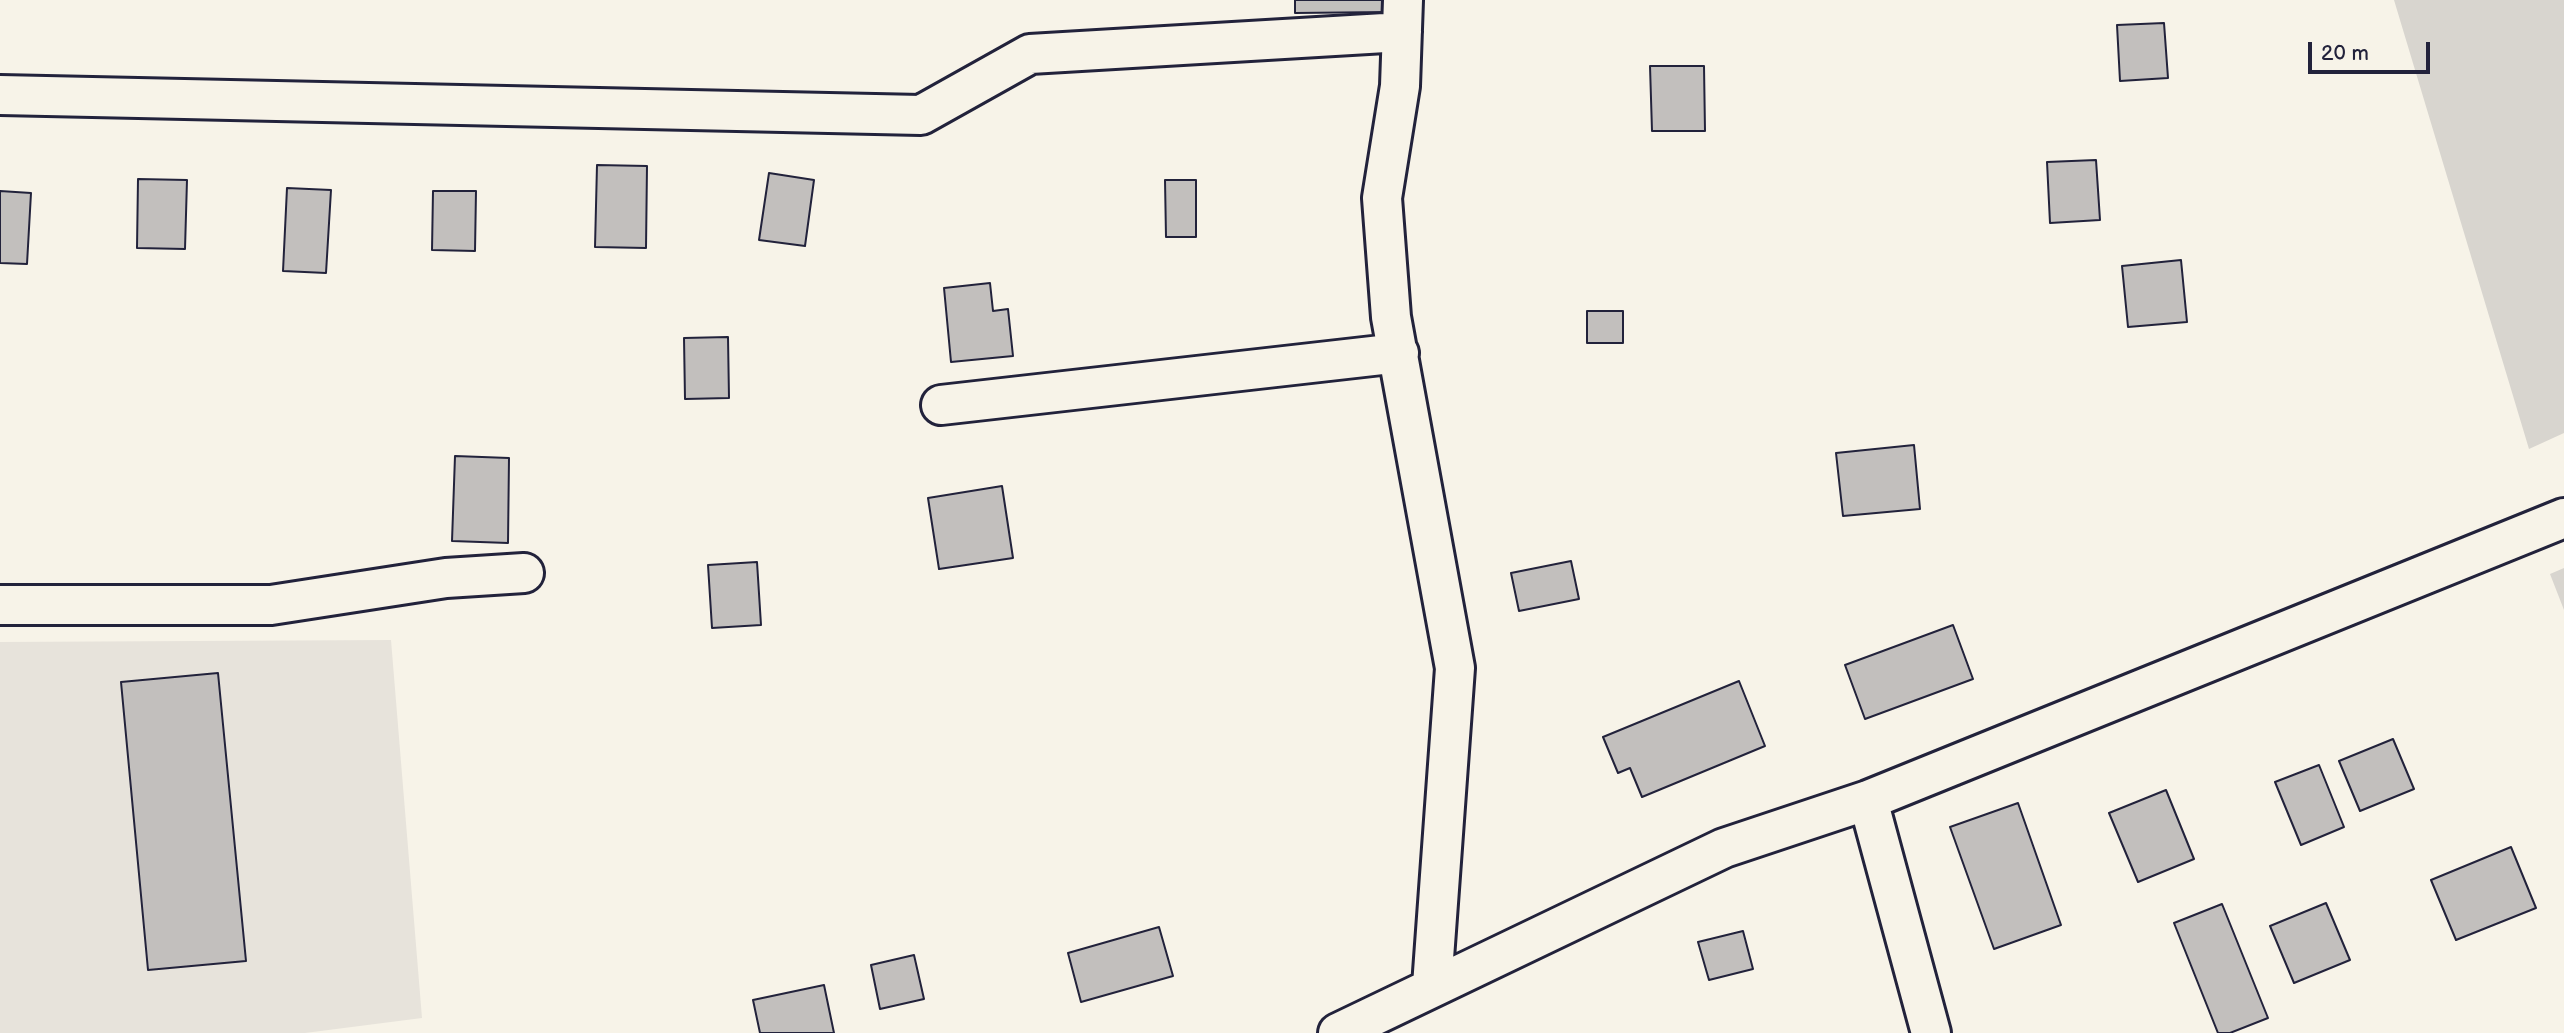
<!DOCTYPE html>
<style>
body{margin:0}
#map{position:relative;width:2564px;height:1033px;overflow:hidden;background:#f7f3e8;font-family:"Balsamiq Sans",sans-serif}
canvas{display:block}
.scale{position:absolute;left:2308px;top:42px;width:122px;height:32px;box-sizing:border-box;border:4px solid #22223b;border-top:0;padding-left:9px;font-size:21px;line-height:24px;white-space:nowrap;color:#22223b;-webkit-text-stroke:5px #f7f3e8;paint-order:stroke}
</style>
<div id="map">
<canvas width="2564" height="1033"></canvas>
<div class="scale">20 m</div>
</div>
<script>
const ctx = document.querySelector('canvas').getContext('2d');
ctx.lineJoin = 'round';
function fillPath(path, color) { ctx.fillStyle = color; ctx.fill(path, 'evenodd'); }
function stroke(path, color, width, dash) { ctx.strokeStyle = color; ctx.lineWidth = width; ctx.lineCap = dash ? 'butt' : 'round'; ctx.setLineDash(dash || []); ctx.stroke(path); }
fillPath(new Path2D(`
 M391,640L422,1018L305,1033H0V642Z`), '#e7e3db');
fillPath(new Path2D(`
 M2394,0H2564V433L2529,449Z
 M2564,568V610L2550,574Z`), '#d8d5cf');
const building = new Path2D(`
 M1295,0H1386L1387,12L1295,13Z
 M2164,23L2168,78L2120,81L2117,25Z
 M1650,66H1704L1705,131H1652Z
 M2096,160L2100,220L2050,223L2047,162Z
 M597,165L647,166L646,248L595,247Z
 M769,173L814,180L805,246L759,240Z
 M138,179L187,180L185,249L137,248Z
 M1165,180H1196V237H1166Z
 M287,188L331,190L326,273L283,271Z
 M0,191L31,193L27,264L0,263Z
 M433,191H476L475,251L432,250Z
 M2181,260L2187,322L2128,327L2122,266Z
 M990,283L993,311L1008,309L1013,356L951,362L944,288Z
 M1587,311H1623V343H1587Z
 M728,337L729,398L685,399L684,338Z
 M1914,445L1920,509L1843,516L1836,453Z
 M455,456L509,458L508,543L452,541Z
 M1002,486L1013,558L939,569L928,498Z
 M1571,561L1579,599L1519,611L1511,573Z
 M757,562L761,625L712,628L708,565Z
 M1953,625L1973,679L1865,719L1845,665Z
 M218,673L246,961L148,970L121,682Z
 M1739,681L1765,746L1642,797L1630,768L1618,773L1603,737Z
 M2393,739L2414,789L2360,811L2339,761Z
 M2319,765L2344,827L2301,845L2275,782Z
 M2166,790L2194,859L2138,882L2109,813Z
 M2018,803L2061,925L1994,949L1950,827Z
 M2511,847L2536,908L2456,940L2431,880Z
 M2326,903L2350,960L2294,983L2270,926Z
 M2222,904L2268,1018L2230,1033H2218L2174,923Z
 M1159,927L1173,976L1081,1002L1068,953Z
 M1743,931L1753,969L1709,980L1698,942Z
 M914,955L924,999L880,1009L871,965Z
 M824,985L834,1033H760L753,1000Z`);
fillPath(building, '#c2bfbd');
stroke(building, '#22223b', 2);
const minor = new Path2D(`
 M1403,0L1400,86L1382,198L1391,317L1455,668L1432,986
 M0,95L921,115L1030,54L1402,32
 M941,405L1399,353
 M0,605H271L446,578L524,573
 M1868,800L1931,1033
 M1338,1033L1724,848L1868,800L2564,518`);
stroke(minor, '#22223b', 44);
stroke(minor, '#f7f3e8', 38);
</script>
